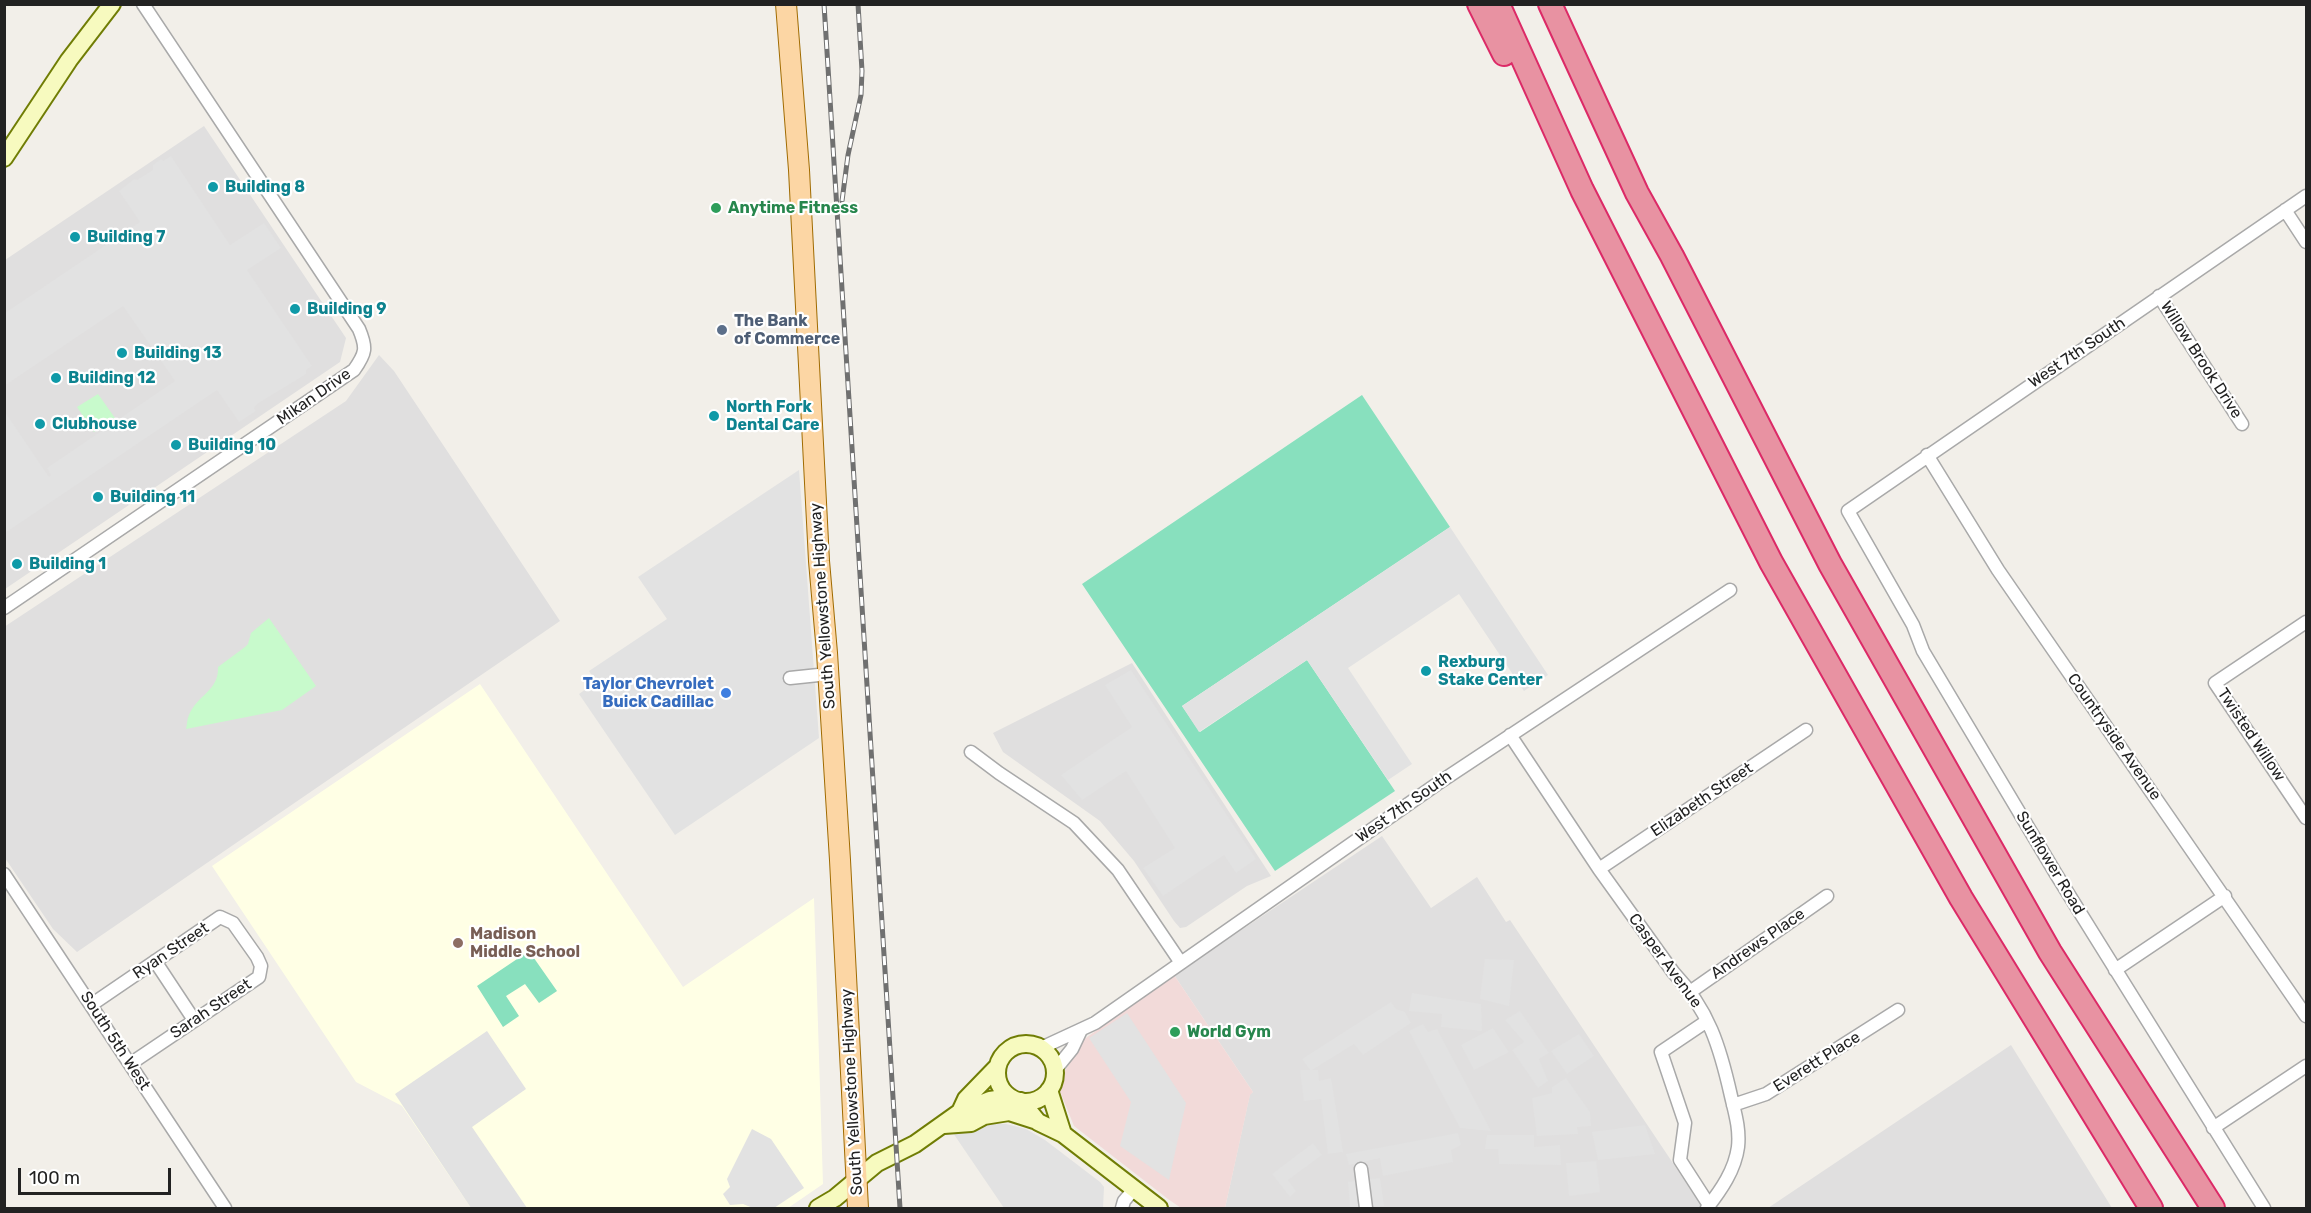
<!DOCTYPE html>
<style>
body{margin:0}
#map{position:relative;width:2311px;height:1213px;overflow:hidden;background:#f2efe9;font-family:Rubik,sans-serif}
canvas{display:block}
.frame{position:absolute;inset:0;border:6px solid #222;pointer-events:none}
.scale{position:absolute;left:18px;top:1168px;width:153px;height:27px;box-sizing:border-box;border:3px solid #222;border-top:0;padding-left:8px;font-size:18px;line-height:21px;white-space:nowrap;color:#222;-webkit-text-stroke:4px #fff;paint-order:stroke}
</style>
<div id="map">
<canvas width="2311" height="1213"></canvas>
<div class="frame"></div>
<div class="scale">100 m</div>
</div>
<script>
const ctx = document.querySelector('canvas').getContext('2d');
ctx.lineJoin = 'round';
function fillPath(path, color) { ctx.fillStyle = color; ctx.fill(path, 'evenodd'); }
function stroke(path, color, width, dash) { ctx.strokeStyle = color; ctx.lineWidth = width; ctx.lineCap = dash ? 'butt' : 'round'; ctx.setLineDash(dash || []); ctx.stroke(path); }
function drawText(font, color, halo, rows, align = 'center') {
  ctx.font = font + ' Rubik,sans-serif'; ctx.lineWidth = 4.5; ctx.setLineDash([]); ctx.textBaseline = 'middle'; ctx.strokeStyle = halo; ctx.fillStyle = color; for (const [text, x, y, turn = 0] of rows) {
    ctx.save(); ctx.translate(x, y); ctx.rotate((+turn || 0) * Math.PI / 180); ctx.textAlign = isNaN(turn) ? turn : align; if (halo) ctx.strokeText(text, 0, 0); ctx.fillText(text, 0, 0); ctx.restore();
  }
}
fillPath(new Path2D(`
 M204,126L346,338L340,362L5,589V260Z
 M379,355L394,371L560,621L77,952L53,929L5,858L4,627L346,401Z
 M1132,663L1271,876L1247,886L1186,927L1180,928L1174,921L1134,861L1100,821L1003,752L993,733Z
 M1382,836L1431,908L1477,877L1506,922L1510,920L1703,1208H1225L1250,1094L1253,1092L1174,975Z
 M2011,1045L2112,1208H1768Z`), '#e0dfdf');
fillPath(new Path2D(`
 M1174,975L1253,1092L1250,1095L1225,1208H1181L1168,1199L1074,1126L1057,1084L1083,1040Z`), '#f2dad9');
fillPath(new Path2D(`
 M480,684L683,987L814,898L823,1184L788,1208H471L402,1106L356,1082L212,866Z`), '#ffffe5');
fillPath(new Path2D(`
 M98,394L115,418L94,432L77,407Z
 M269,618L316,686L282,710L186,729C187,725 187,719 189,715C197,695 219,691 218,667L245,647L248,644L251,633Z`), '#c8facc');
fillPath(new Path2D(`
 M1362,395L1450,527L1182,706L1200,732L1307,660L1395,791L1275,871L1082,584Z
 M529,951L557,991L539,1003L525,984L506,996L519,1016L503,1027L477,986Z`), '#88e0be');
fillPath(new Path2D(`
 M171,156L230,245L264,223L281,248L247,270L312,366L306,370V374L257,404L254,408L256,411L239,422L217,390L5,533V412L49,477L51,475L47,468L175,381L123,306L4,386L5,313L140,222L119,191L134,179L137,180L153,170V165L161,159L163,161Z
 M799,470L819,738L675,835L579,694L596,682L589,671L667,619L638,577Z
 M1450,527L1548,675L1524,691L1459,594L1348,668L1412,764L1388,780L1307,660L1199,732L1182,706Z
 M1131,670L1256,859L1236,873L1224,855L1163,896L1143,868L1175,848L1126,771L1082,800L1061,775L1132,727L1105,685Z
 M1485,959L1514,960L1509,1006L1480,999Z
 M1412,993L1481,1004L1482,1031L1441,1027L1442,1014L1409,1011Z
 M1391,1002L1396,1009L1405,1012L1411,1023L1363,1055L1354,1044L1312,1070H1318L1319,1081L1331,1078L1343,1152L1328,1154L1321,1099L1304,1101L1300,1070H1310L1302,1059Z
 M1520,1011L1549,1053L1539,1059L1548,1081L1538,1088L1512,1050L1524,1042L1505,1020Z
 M1127,1013L1186,1103L1169,1180L1120,1146L1131,1102L1089,1038Z
 M1423,1024L1428,1032L1437,1029L1491,1131L1460,1128L1409,1031Z
 M1493,1028L1509,1052L1474,1070L1461,1045Z
 M487,1031L526,1089L472,1127L527,1208H471L395,1094Z
 M1579,1034L1594,1056L1567,1074L1551,1051Z
 M1566,1078L1590,1112L1591,1126L1577,1127L1578,1134L1537,1136L1532,1098L1552,1093V1087Z
 M983,1123L1006,1124L1026,1129L1045,1140L1100,1182L1104,1187L1103,1208H1004L951,1130Z
 M1645,1125L1655,1154L1598,1160L1592,1132Z
 M752,1129L771,1139L804,1188L774,1208H753L743,1204L730,1205L723,1194L730,1187L727,1179Z
 M1458,1133L1461,1145L1451,1150L1453,1162L1383,1176L1380,1158L1349,1165L1346,1154Z
 M1487,1135H1534V1147L1560,1145L1561,1165L1499,1164L1498,1149H1485Z
 M1313,1143L1322,1155L1288,1180L1296,1191L1290,1197L1272,1174Z
 M1596,1161L1600,1192L1569,1196L1566,1163Z
 M1380,1178L1384,1206L1350,1208L1348,1182Z`), '#e2e2e2');
const street = new Path2D(`
 M2285,210L2306,242
 M2159,296L2242,424
 M1927,455L1998,570L2306,1016
 M4,608L354,370C366,353 367,348 359,329L143,4
 M2306,622L2215,683L2306,818
 M790,678L828,674
 M1510,735L1599,869L1673,972C1709,1010 1720,1047 1731,1096C1735,1113 1740,1129 1738,1147C1735,1170 1721,1190 1707,1208
 M971,752L999,773L1074,823L1118,870L1181,963
 M1599,869L1806,730
 M4,874L225,1208
 M155,961L194,1020
 M2115,970L2225,896
 M1690,992L1827,896
 M91,1005L220,917L233,923L257,957L261,966L259,977L130,1064
 M1707,1021L1661,1052L1685,1123L1680,1160L1709,1205
 M1041,1048L1095,1023L1437,784L1730,590
 M1055,1070L1072,1049L1081,1030
 M1733,1105L1766,1094L1898,1010
 M2213,1128L2306,1066
 M1361,1169L1366,1208
 M1122,1208L1124,1201L1134,1189
 M2264,1208L2056,874L1923,651L1913,625L1848,511L2306,196`);
const secondary = new Path2D(`
 M4,158L69,60L112,4
 M997 1073a29 29 0 1 1 58 0a29 29 0 1 1-58 0Z
 M1049,1090L1063,1134
 M1021,1101L1038,1122L1063,1134L1159,1208
 M960,1112L966,1099L997,1067
 M944,1125L971,1123L984,1116L1009,1112L1037,1121
 M818,1208L835,1198L877,1163L915,1144L960,1112L990,1100L1010,1097`);
const primary = new Path2D(`
 M786,4L799,170L819,561L827,653L840,860L858,1208`);
const highway = new Path2D(`
 M1479,4L1504,54
 M1498,4L1582,190L1771,562L1961,898L2151,1208
 M1550,4L1637,193L1672,256L1830,564L2050,952L2213,1208`);
stroke(street, '#a9a9a9', 15);
stroke(secondary, '#707d05', 20);
stroke(primary, '#a06b00', 22);
stroke(highway, '#dc2a67', 26);
stroke(street, '#fff', 12);
stroke(secondary, '#f7fabf', 16);
stroke(primary, '#fcd6a4', 20);
stroke(highway, '#e892a2', 22);
const rail = new Path2D(`
 M824,4L900,1208
 M842,201L848,155L861,95L862,71L858,4`);
stroke(rail, '#707070', 5);
stroke(rail, '#fff', 3, [9]);
for (const [x, y, r, color] of [
 [213,187,6,"#0f9aa8"],
 [716,208,6,"#2e9e5b"],
 [75,237,6,"#0f9aa8"],
 [295,309,6,"#0f9aa8"],
 [722,330,6,"#5c6f8a"],
 [122,353,6,"#0f9aa8"],
 [56,378,6,"#0f9aa8"],
 [714,416,6,"#0f9aa8"],
 [40,424,6,"#0f9aa8"],
 [176,445,6,"#0f9aa8"],
 [98,497,6,"#0f9aa8"],
 [17,564,6,"#0f9aa8"],
 [1426,671,6,"#0f9aa8"],
 [726,693,6,"#3f7fe0"],
 [458,943,6,"#8d6e63"],
 [1175,1032,6,"#2e9e5b"]
]) { const dot = new Path2D(); dot.arc(x, y, r, 0, 2 * Math.PI); ctx.fillStyle = color; ctx.fill(dot); stroke(dot, '#fff', 2); }
drawText('bold 16px', '#0d838f', '#fff', [
 ["Building 8",225,187],
 ["Building 7",87,237],
 ["Building 9",307,309],
 ["Building 13",134,353],
 ["Building 12",68,378],
 ["North Fork",726,407],
 ["Dental Care",726,425],
 ["Clubhouse",52,424],
 ["Building 10",188,445],
 ["Building 11",110,497],
 ["Building 1",29,564],
 ["Rexburg",1438,662],
 ["Stake Center",1438,680]
], 'left');
drawText('bold 16px', '#27864d', '#fff', [
 ["Anytime Fitness",728,208],
 ["World Gym",1187,1032]
], 'left');
drawText('bold 16px', '#4e5e75', '#fff', [
 ["The Bank",734,321],
 ["of Commerce",734,339]
], 'left');
drawText('16px', '#222', '#fff', [
 ["West 7th South",2077,353,-34],
 ["Willow Brook Drive",2201,360,57],
 ["Mikan Drive",314,397,-35],
 ["South Yellowstone Highway",823,606,-94],
 ["Twisted Willow",2251,735,56],
 ["Countryside Avenue",2114,737,55],
 ["Elizabeth Street",1702,800,-34],
 ["West 7th South",1404,807,-35],
 ["Sunflower Road",2050,863,59],
 ["Andrews Place",1758,944,-35],
 ["Ryan Street",171,951,-34],
 ["Casper Avenue",1665,961,54],
 ["Sarah Street",211,1009,-34],
 ["South 5th West",115,1041,57],
 ["Everett Place",1817,1062,-32],
 ["South Yellowstone Highway",852,1092,-93]
]);
drawText('bold 16px', '#366cbe', '#fff', [
 ["Taylor Chevrolet",714,684],
 ["Buick Cadillac",714,702]
], 'right');
drawText('bold 16px', '#785e54', '#fff', [
 ["Madison",470,934],
 ["Middle School",470,952]
], 'left');
</script>
